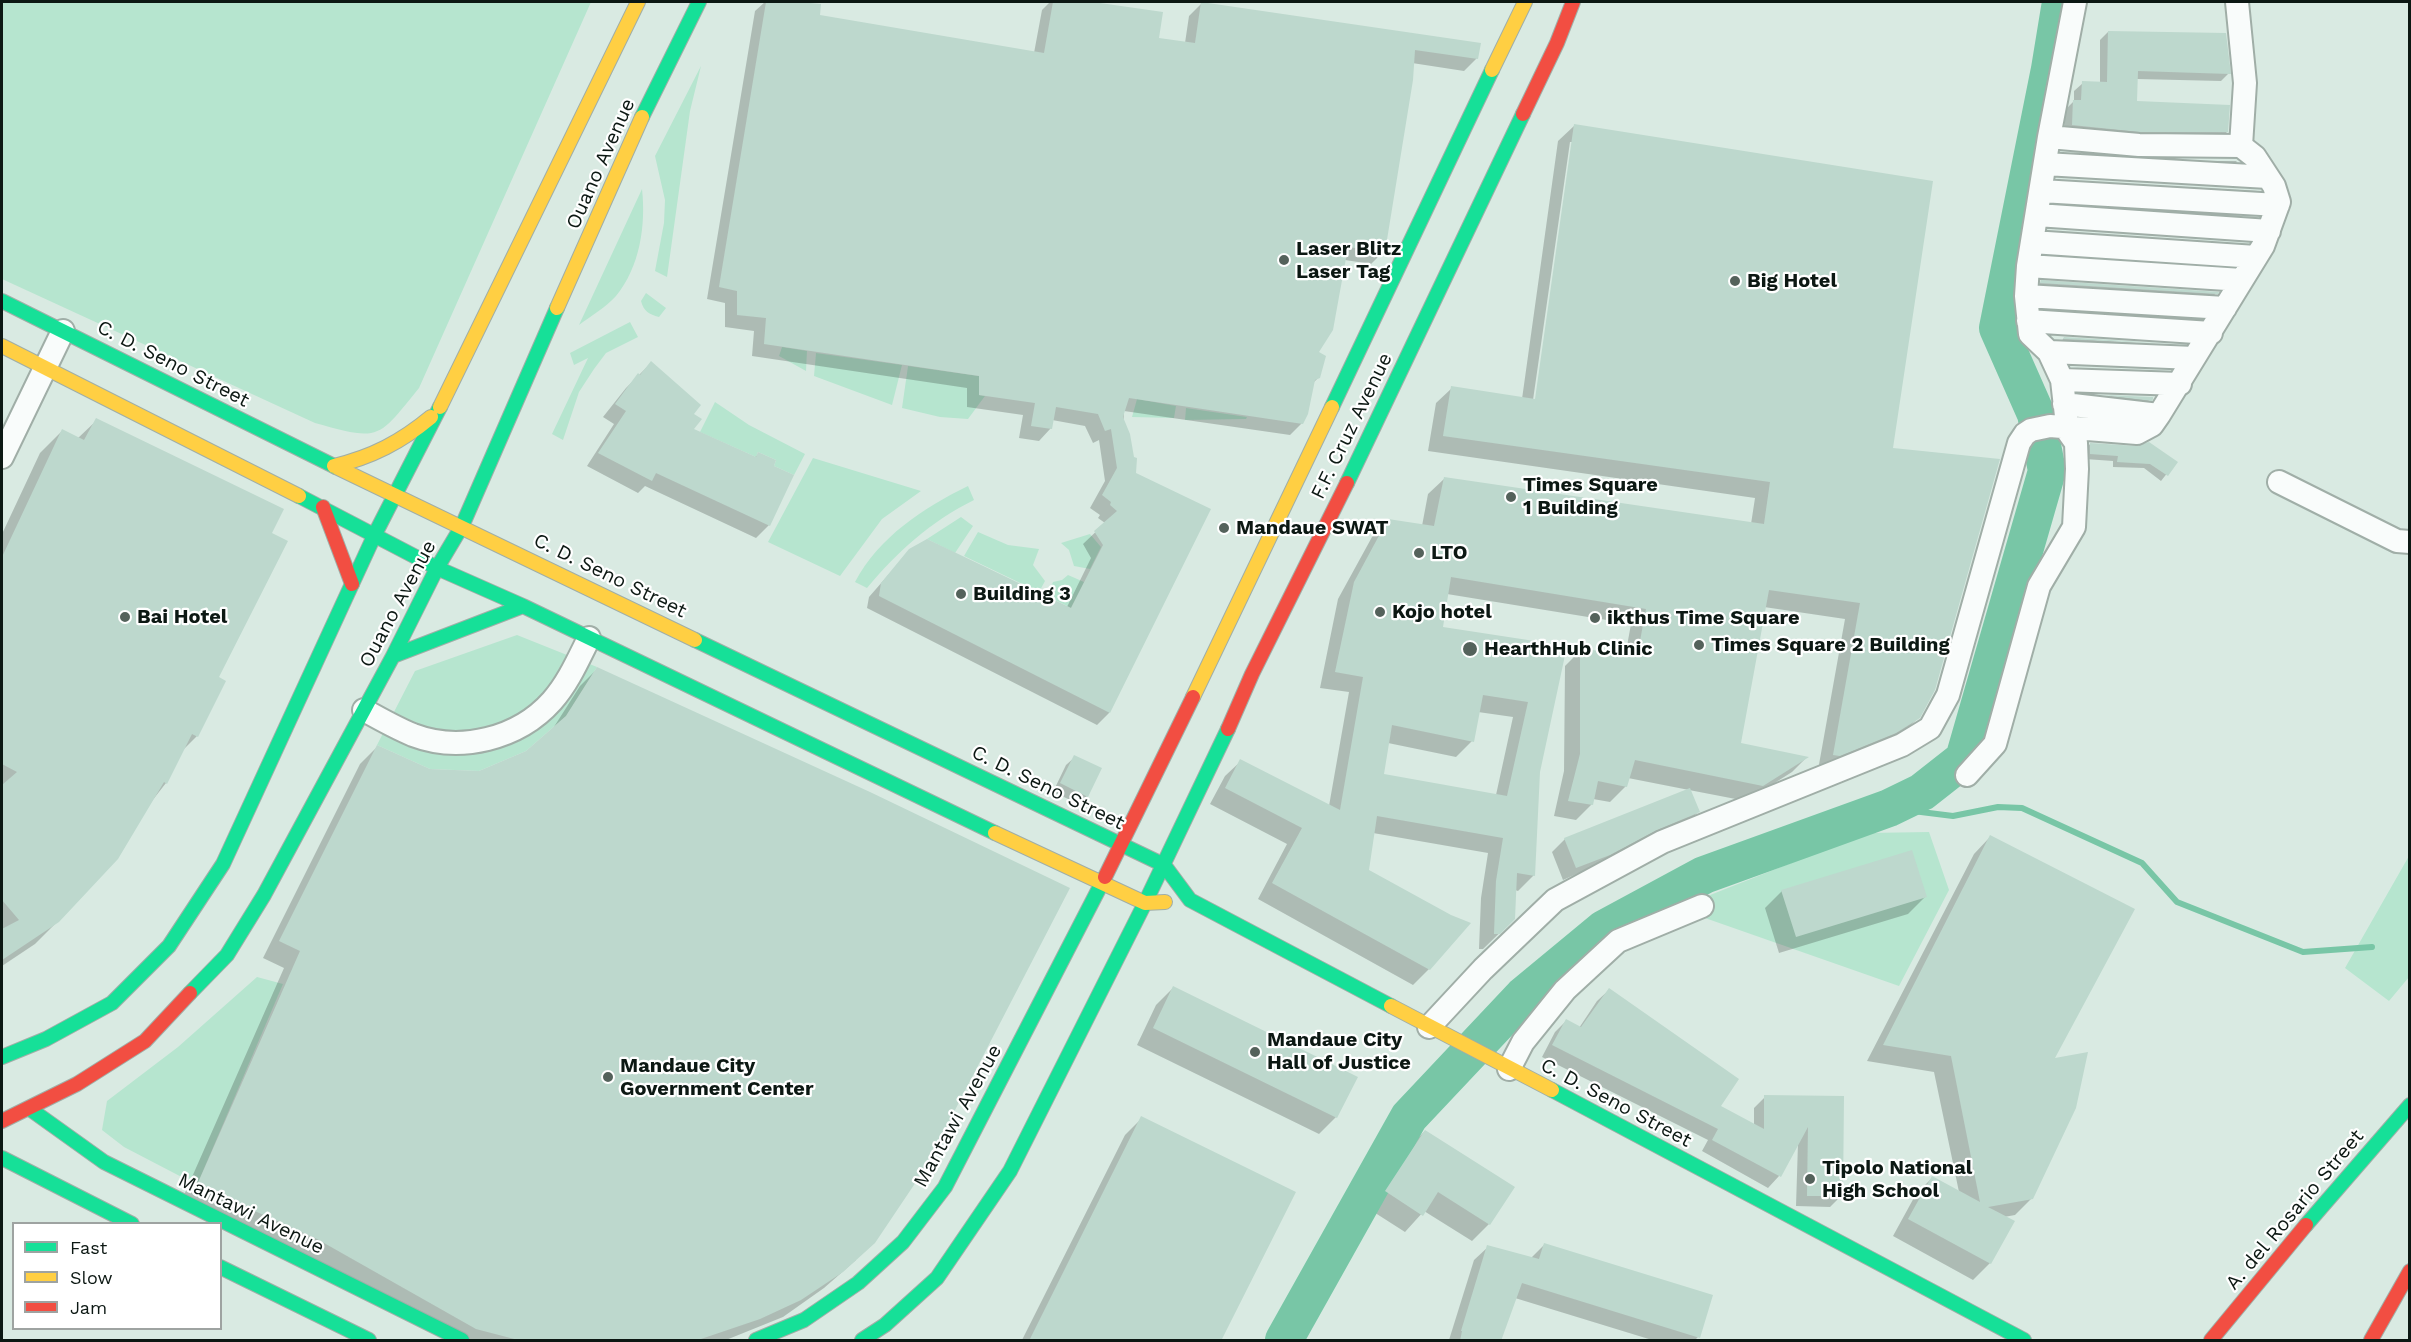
<!DOCTYPE html>
<style>
body{margin:0}
#map{position:relative;width:2411px;height:1342px;overflow:hidden;background:#d9eae2;font-family:"Work Sans",sans-serif}
canvas{display:block}
.frame{position:absolute;inset:0;border:3px solid #0c1813;pointer-events:none}
.legend{position:absolute;left:12px;top:1222px;width:210px;height:108px;box-sizing:border-box;background:#fff;border:2px solid #9ea3a1;margin:0;padding:8px 10px;list-style:none;font-size:18px;color:#0c1813}
.legend li{display:flex;align-items:center;gap:12px;height:30px}
.legend b{width:30px;border:2px solid #9ea3a1}
</style>
<div id="map">
<canvas width="2411" height="1342"></canvas>
<div class="frame"></div>
<ul class="legend">
<li><b style="height:8px;background:#16e098"></b>Fast</li>
<li><b style="height:8px;background:#ffcf43"></b>Slow</li>
<li><b style="height:8px;background:#f24e42"></b>Jam</li>
</ul>
</div>
<script>
const ctx = document.querySelector('canvas').getContext('2d');
ctx.lineJoin = 'round';
function fillPath(path, color) { ctx.fillStyle = color; ctx.fill(path, 'evenodd'); }
function stroke(path, color, width, dash) { ctx.strokeStyle = color; ctx.lineWidth = width; ctx.lineCap = dash ? 'butt' : 'round'; ctx.setLineDash(dash || []); ctx.stroke(path); }
function drawText(font, color, halo, rows, align = 'center') {
  ctx.font = font + ' "Work Sans",sans-serif'; ctx.lineWidth = 4.5; ctx.setLineDash([]); ctx.textBaseline = 'middle'; ctx.strokeStyle = halo; ctx.fillStyle = color; for (const [text, x, y, turn = 0] of rows) {
    ctx.save(); ctx.translate(x, y); ctx.rotate((+turn || 0) * Math.PI / 180); ctx.textAlign = isNaN(turn) ? turn : align; if (halo) ctx.strokeText(text, 0, 0); ctx.fillText(text, 0, 0); ctx.restore();
  }
}
fillPath(new Path2D(`
 M2,2H591L419,388C377,440 380,441 315,423L2,279Z
 M701,66L690,111L667,277L655,271L664,223L665,200L655,156Z
 M642,189C646,225 640,267 616,296C606,307 591,316 579,325Z
 M646,293L666,308L659,317C649,314 644,312 641,301Z
 M630,322L638,337L606,353L594,369L579,392L563,440L552,434L588,358L574,365L570,353Z
 M782,347L807,351L806,371L779,356Z
 M816,353L902,365L892,405L814,376Z
 M908,366L979,376V395L985,396L968,419L940,417L902,408Z
 M1137,399L1176,406L1174,418L1132,417Z
 M715,402L749,425L805,454L794,475L774,466L776,460L758,452L756,457L700,432Z
 M1186,408L1247,417L1246,419L1185,420Z
 M813,458L921,491L882,519L840,576L768,542Z
 M968,486L974,500C930,522 898,551 867,588L855,582C879,537 923,508 968,486Z
 M961,517L973,526L955,553L927,539Z
 M978,532L1008,545L1039,549L1033,565L1045,581L1039,592L964,556Z
 M1090,534L1101,547L1090,569L1074,566L1069,550L1061,543Z
 M1068,575L1084,582L1071,608L1047,596L1053,582L1062,580Z
 M517,635L597,667L566,716L526,751L479,771L430,769L377,745L415,671Z
 M1929,832L1949,890L1899,986L1705,918L1700,899L1867,833Z
 M2409,856V977L2389,1001L2345,968Z
 M257,977L283,984L197,1185L124,1147L102,1130L107,1101L178,1047Z`), '#b6e5cf');
fillPath(new Path2D(`
 M765,2H787L819,6L818,16L1034,53L1042,10L1050,2H1084L1161,13L1158,39L1185,43L1189,16L1202,3L1477,58L1464,71L1412,63L1384,251L1371,264L1345,260L1317,353L1319,377L1313,383L1302,423L1290,435L1124,411L1109,713L1097,725L867,608L869,597L910,550L1067,607L1091,558L1083,544L1105,523L1098,518L1100,515L1090,508L1105,481L1099,440L1093,443L1085,426L1052,420L1051,428L1039,441L1019,438L1023,415L967,407V388L752,356L754,331L725,327V303L707,299L755,11Z
 M2108,32L2229,73L2221,81L2137,79L2136,103L2227,132L2219,140L2064,133L2065,110L2074,101V91L2083,83H2100V40Z
 M1574,126L1891,449L1919,717L1902,734L1818,770L1845,619L1764,607L1740,745L1806,758L1792,772L1746,801L1689,790L1698,812L1685,825L1563,880L1552,852L1565,839L1689,790L1628,778L1626,786L1610,802L1593,799L1592,804L1576,820L1554,816L1564,771L1565,666L1581,650L1625,657L1631,624L1447,594L1442,628L1565,648L1538,772L1534,875L1518,891L1515,890L1514,919L1483,949H1479L1481,898L1488,853L1373,833L1367,871L1429,969L1413,985L1258,899L1287,844L1210,804L1225,776L1241,761L1329,806L1349,692L1320,688L1338,599L1372,537L1388,521L1422,526L1428,494L1444,479L1751,524L1755,498L1428,451L1436,403L1452,388L1522,399L1558,141ZM1570,142H1573L1535,407H1532ZM1478,712L1513,717L1496,795L1382,776L1388,743L1456,757L1472,741Z
 M2192,161H2236L2237,162L2230,169L2186,167Z
 M2060,180L2258,191L2251,198L2054,186Z
 M2041,282L2216,293L2208,302L2033,290Z
 M2064,338L2152,344L2146,351L2056,347Z
 M651,363L691,414L692,430L754,458L759,454L769,525L756,538L645,486L638,493L587,466L614,424L603,417L626,388Z
 M2103,396L2151,398L2142,408L2097,403Z
 M97,420L270,534L217,677L197,736L181,752L166,783L58,921L35,944L2,966V534L40,453L62,431L77,439Z
 M2090,444L2176,462L2161,481L2144,468L2113,467V461L2085,459V450Z
 M597,669L856,1260L824,1288L783,1317L726,1340H450L181,1202L284,968L263,958L360,764L377,747L430,770L479,772L526,753L552,730L580,686Z
 M1075,757L1087,796L1079,804L1053,792L1066,765Z
 M1990,837L2052,1060L2032,1198L2015,1215L2004,1217L1990,1263L1973,1280L1893,1236L1916,1194L1932,1178L1959,1192L1934,1072L1867,1061L1974,854Z
 M1782,891L1925,897L1908,914L1779,953L1765,908Z
 M1173,988L1336,1117L1319,1134L1137,1045L1156,1005Z
 M1609,990L1718,1106L1754,1125V1108L1765,1097H1842L1841,1196L1830,1207L1796,1206L1798,1143L1779,1176L1768,1188L1702,1151L1708,1140L1542,1057L1555,1032L1566,1021L1579,1028L1597,1001Z
 M1142,1118L1220,1340H1022L1125,1135Z
 M1425,1131L1513,1187L1489,1224L1472,1241L1424,1211L1405,1232L1369,1209L1408,1148Z
 M1544,1245L1698,1337L1695,1340H1652L1515,1298L1500,1340H1449L1474,1260L1488,1247L1531,1258Z`), '#0003');
stroke(new Path2D(`
 M1889,808L1953,816L1998,807L2022,808L2142,863L2177,902L2303,952L2372,947`), '#78c6a6', 6);
stroke(new Path2D(`
 M1284,1340L1409,1117L1523,996L1604,929L1704,875L1889,808L1922,792L1964,759L2047,471L2036,414L1998,328L2050,69L2061,2`), '#78c6a6', 38);
fillPath(new Path2D(`
 M766,2H800L821,4L820,15L1044,53L1053,2H1093L1163,12L1159,38L1195,43L1201,2L1481,43L1478,59L1415,50L1413,80L1385,252L1348,247L1333,330L1319,352L1326,356L1320,378L1315,380L1308,414L1303,424L1129,398L1123,417L1130,434L1134,457L1137,458L1136,473L1211,509L1110,713L879,596L881,583L909,549L927,539L1071,608L1103,545L1094,531L1117,511L1110,505L1111,502L1102,495L1117,468L1111,429L1105,431L1098,414L1056,407L1052,429L1031,426L1035,403L979,395V376L764,344L766,318L737,315V291L719,287Z
 M2108,31L2226,33L2231,74L2138,71L2137,101L2230,105L2228,132H2140L2072,125L2073,100H2081L2082,81L2107,82Z
 M1574,124L1933,181L1893,448L2000,459L1935,690L1920,718L1896,733L1840,756L1833,755L1860,603L1769,590L1741,743L1809,757L1763,786L1635,760L1627,787L1598,781L1593,805L1568,801L1580,754V648L1637,657L1646,609L1451,577L1443,627L1567,646L1540,772L1535,876L1517,873L1515,919L1500,934H1494L1496,881L1503,838L1377,816L1369,870L1451,915L1471,923L1430,970L1272,883L1302,828L1225,788L1240,759L1340,810L1363,677L1335,672L1354,582L1388,519L1434,526L1444,477L1764,524L1770,482L1443,436L1451,386L1535,399ZM1483,695L1528,702L1507,796L1384,774L1392,725L1474,742Z
 M2041,280L2219,292L2218,294L2040,283Z
 M2064,337L2156,343L2063,339Z
 M651,361L701,405L694,414L702,419L694,429L756,457L758,452L776,460L774,466L794,475L770,526L656,473L652,481L598,453L626,411L615,404L638,373L640,375Z
 M2103,395L2153,397V399L2152,401Z
 M96,418L284,509L272,533L288,541L219,677L226,681L198,737L192,734L167,784L164,782L118,859L59,922L2,960V929L19,920L2,900V785L17,772L2,764V557L62,429L84,440Z
 M2149,442L2178,462L2168,476L2150,464L2117,462L2118,456L2090,454V443L2136,446Z
 M597,667L870,792L1070,888L924,1170L875,1243L843,1272L801,1300L760,1319L695,1341H522L476,1329L317,1239L197,1185L300,951L279,941L377,745L430,769L479,771L526,751L566,716Z
 M1074,755L1102,768L1088,797L1060,783Z
 M1690,788L1700,812L1657,830L1610,855L1576,868L1564,838Z
 M1990,835L2135,909L2055,1058L2088,1052L2076,1108L2033,1199L1988,1207L2015,1221L1991,1264L1908,1219L1932,1176L1980,1202L1951,1056L1883,1045Z
 M1912,850L1927,897L1796,937L1781,890Z
 M1173,986L1358,1077L1337,1118L1153,1028Z
 M1609,988L1739,1079L1721,1106L1764,1129V1095L1844,1096L1843,1196H1807L1808,1127L1781,1177L1712,1140L1718,1129L1552,1045L1566,1019L1581,1027Z
 M1141,1116L1296,1192L1221,1341H1029Z
 M1425,1130L1515,1187L1490,1225L1438,1192L1423,1216L1385,1191Z
 M1544,1243L1713,1295L1700,1338L1522,1283L1501,1341H1460L1462,1331H1461L1487,1245L1539,1259Z`), '#bdd8cd');
const street = new Path2D(`
 M2237,2L2245,83L2241,146
 M2045,164L2268,177
 M2041,191L2278,205
 M2037,215L2269,231
 M2032,242L2256,257
 M2028,266L2242,280
 M2026,296L2225,308
 M2028,321L2211,333
 M2049,352L2194,358
 M2062,380L2180,384
 M2064,404L2159,415
 M2,457L63,331
 M2279,482L2397,541L2410,542
 M364,710C380,719 396,728 413,735C460,753 518,739 552,701C568,683 578,660 589,638
 M1967,775L1995,744L2039,586L2074,527L2077,469L2076,443L2064,426L2066,416L2062,380L2049,352L2030,334L2026,296L2028,266L2049,137L2075,2
 M1429,1027L1483,969L1555,900L1662,842L1902,745L1930,728L1948,695L2019,443L2025,434L2031,430L2050,426L2137,433L2152,425L2159,415L2263,246L2279,202L2274,186L2255,157L2241,146L2139,145L2049,137
 M1509,1069L1523,1042L1565,990L1618,941L1702,906`);
const fast = new Path2D(`
 M642,117L699,2
 M2,301L336,467
 M1332,407L1492,70
 M1347,483L1523,114
 M299,496L437,568L523,606L995,833
 M695,640L1164,865L1190,900L1391,1006
 M393,656L523,606
 M190,993L227,955L264,895L393,656L437,568L462,526L557,308
 M2,1057L46,1039L112,1003L169,946L223,864L375,534L440,407
 M1552,1090L2024,1340
 M30,1109L104,1162L462,1340
 M2,1158L132,1224
 M2306,1225L2410,1105
 M220,1267L369,1340
 M756,1340L804,1320L858,1283L903,1242L945,1187L1105,877
 M862,1340L885,1325L937,1278L1010,1171L1145,903L1228,729`);
const slow = new Path2D(`
 M1492,70L1525,2
 M557,308L642,117
 M2,346L299,496
 M440,407L638,2
 M334,466C372,457 401,442 431,417
 M336,467L695,640
 M1193,697L1332,407
 M995,833L1145,903L1165,902
 M1391,1006L1552,1090`);
const jam = new Path2D(`
 M1523,114L1557,43L1573,2
 M323,507L352,584
 M1228,729L1252,674L1347,483
 M1105,877L1193,697
 M2,1121L77,1084L145,1041L190,993
 M2211,1340L2306,1225
 M2371,1340L2410,1271`);
stroke(street, '#a0aea7', 26);
stroke(fast, '#a0aea7', 16);
stroke(slow, '#a0aea7', 16);
stroke(jam, '#a0aea7', 16);
stroke(street, '#f9fcfb', 22);
stroke(fast, '#16e098', 14);
stroke(slow, '#ffcf43', 14);
stroke(jam, '#f24e42', 14);
for (const [x, y, r, color] of [
 [1284,260,6,"#54625b"],
 [1735,281,6,"#54625b"],
 [1511,497,6,"#54625b"],
 [1224,528,6,"#54625b"],
 [1419,553,6,"#54625b"],
 [961,594,6,"#54625b"],
 [1380,612,6,"#54625b"],
 [125,617,6,"#54625b"],
 [1595,618,6,"#54625b"],
 [1699,645,6,"#54625b"],
 [1470,649,8,"#54625b"],
 [1255,1052,6,"#54625b"],
 [608,1077,6,"#54625b"],
 [1810,1179,6,"#54625b"]
]) { const dot = new Path2D(); dot.arc(x, y, r, 0, 2 * Math.PI); ctx.fillStyle = color; ctx.fill(dot); stroke(dot, '#fff', 2); }
drawText('20px', '#0c1813', '#fff', [
 ["Ouano Avenue",601,164,-66],
 ["C. D. Seno Street",173,364,27],
 ["F.F. Cruz Avenue",1352,426,-64],
 ["C. D. Seno Street",610,576,26],
 ["Ouano Avenue",398,604,-62],
 ["C. D. Seno Street",1048,788,26],
 ["C. D. Seno Street",1616,1103,28],
 ["Mantawi Avenue",958,1116,-61],
 ["A. del Rosario Street",2295,1210,-50],
 ["Mantawi Avenue",251,1214,26]
]);
drawText('bold 20px', '#0c1813', '#fff', [
 ["Laser Blitz",1296,249],
 ["Laser Tag",1296,272],
 ["Big Hotel",1747,281],
 ["Times Square",1523,485],
 ["1 Building",1523,508],
 ["Mandaue SWAT",1236,528],
 ["LTO",1431,553],
 ["Building 3",973,594],
 ["Kojo hotel",1392,612],
 ["Bai Hotel",137,617],
 ["ikthus Time Square",1607,618],
 ["Times Square 2 Building",1711,645],
 ["HearthHub Clinic",1484,649],
 ["Mandaue City",1267,1040],
 ["Hall of Justice",1267,1063],
 ["Mandaue City",620,1066],
 ["Government Center",620,1089],
 ["Tipolo National",1822,1168],
 ["High School",1822,1191]
], 'left');
</script>
